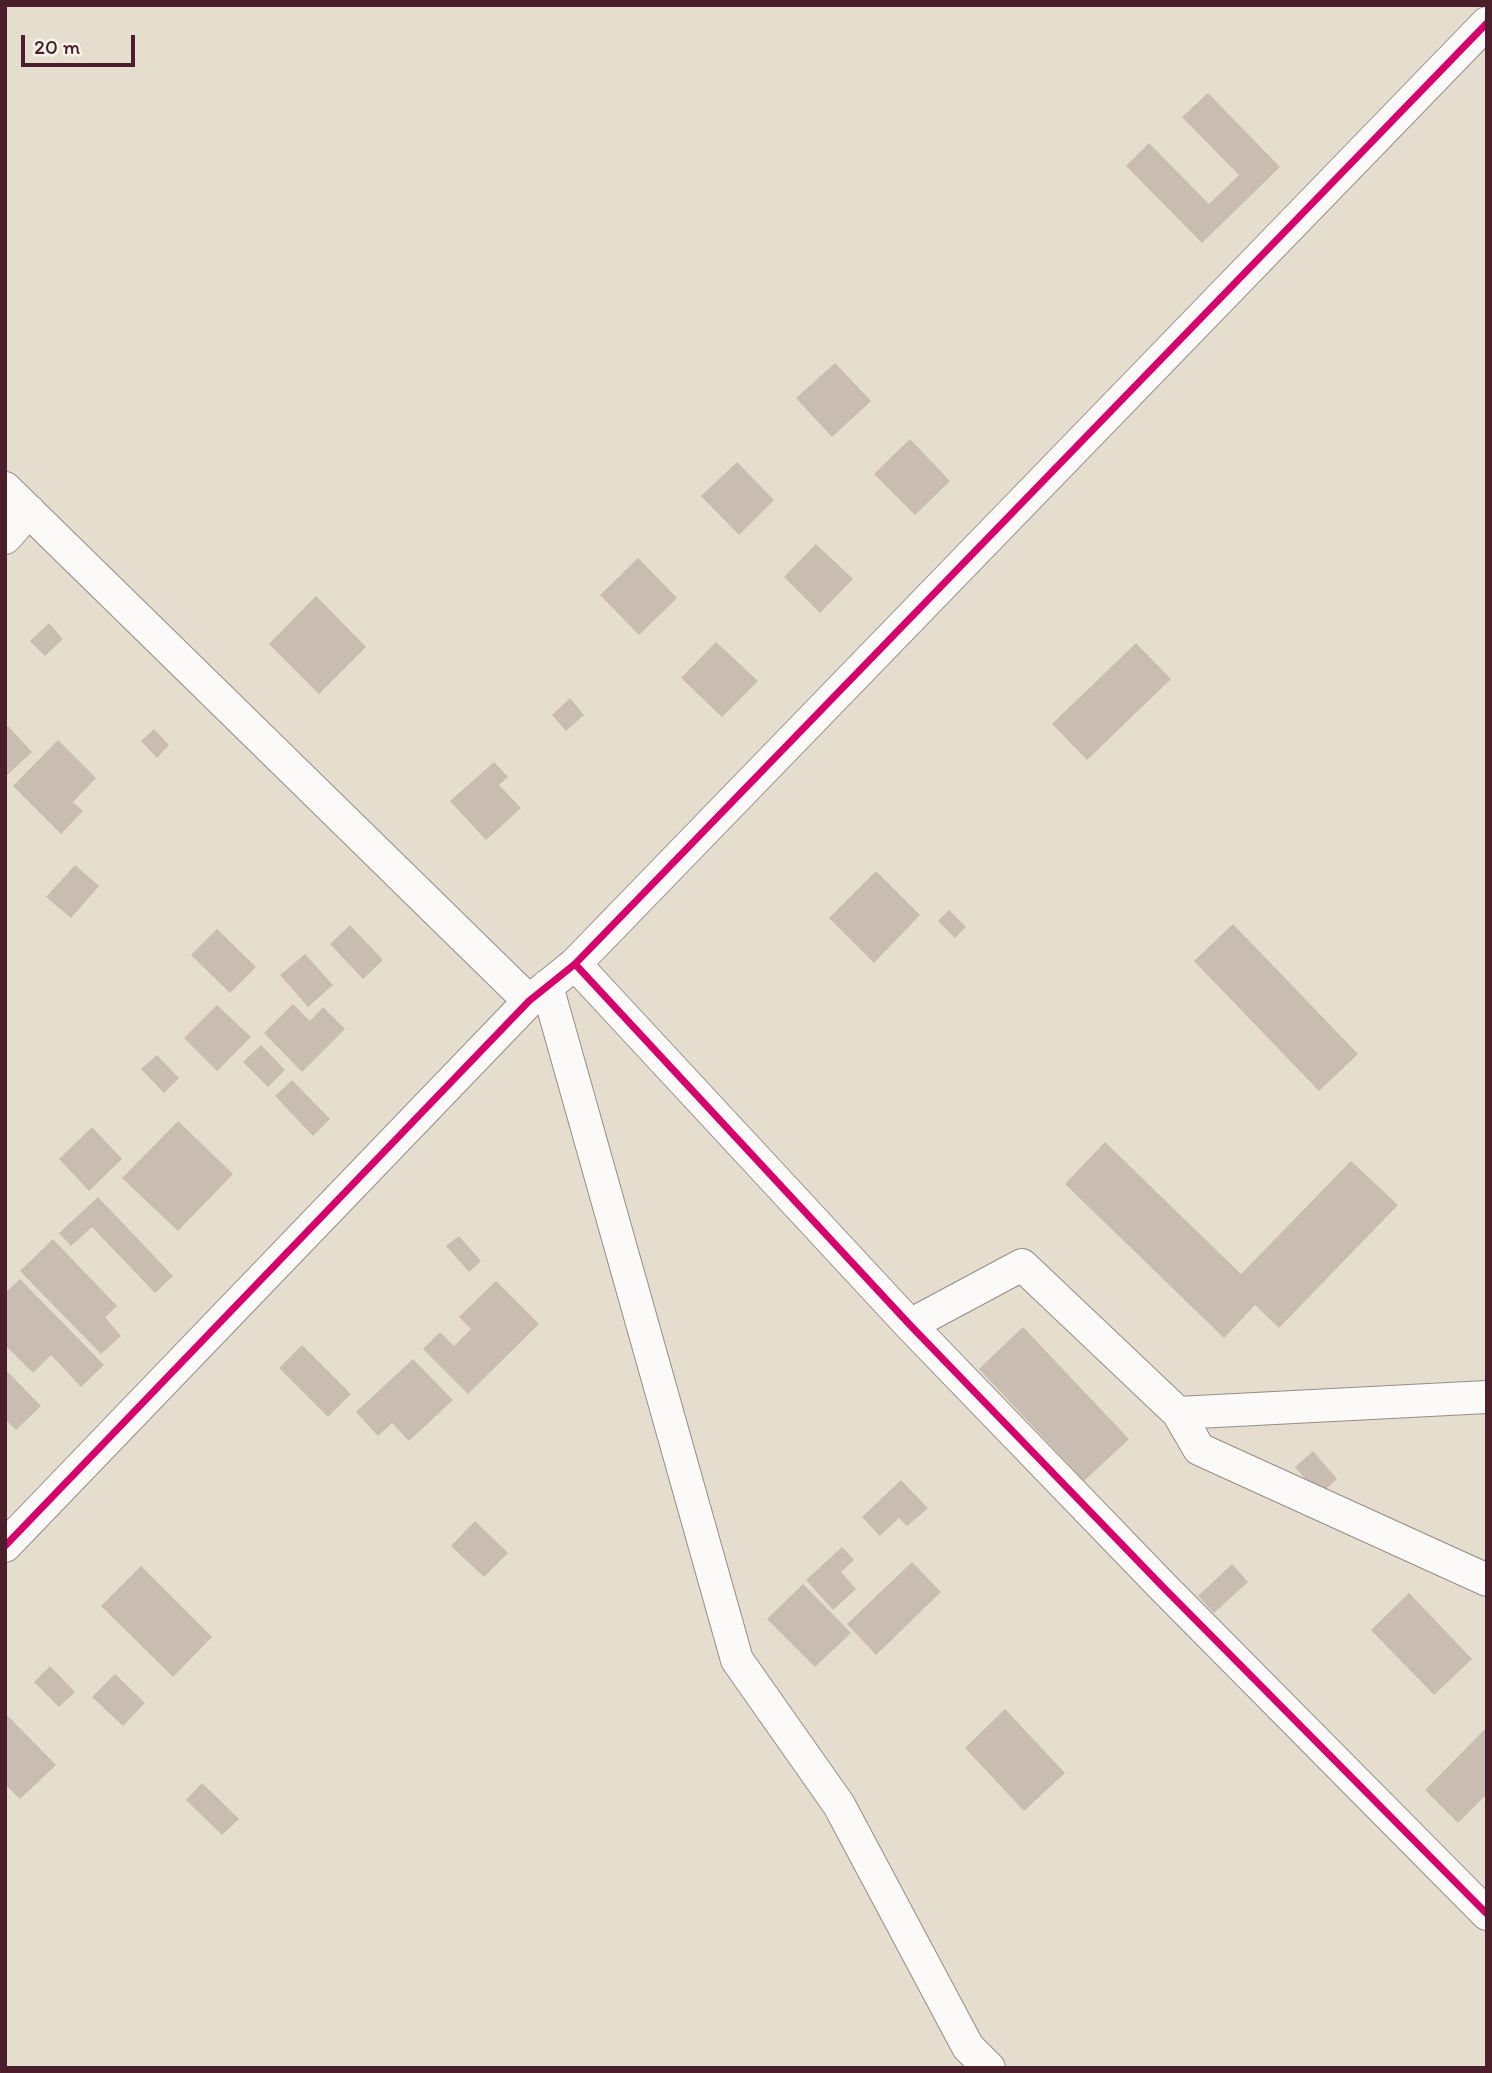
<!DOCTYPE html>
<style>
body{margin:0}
#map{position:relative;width:1492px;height:2073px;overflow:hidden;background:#e5dece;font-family:Itim,sans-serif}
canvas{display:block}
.frame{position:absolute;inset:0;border:7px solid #4a1f2b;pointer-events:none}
.scale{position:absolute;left:21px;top:35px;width:114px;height:32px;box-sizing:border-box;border:4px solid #4a1f2b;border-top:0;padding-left:9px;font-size:21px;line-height:24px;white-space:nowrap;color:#4a1f2b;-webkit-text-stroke:5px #f7f3e8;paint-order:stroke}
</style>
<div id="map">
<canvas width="1492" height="2073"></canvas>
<div class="frame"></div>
<div class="scale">20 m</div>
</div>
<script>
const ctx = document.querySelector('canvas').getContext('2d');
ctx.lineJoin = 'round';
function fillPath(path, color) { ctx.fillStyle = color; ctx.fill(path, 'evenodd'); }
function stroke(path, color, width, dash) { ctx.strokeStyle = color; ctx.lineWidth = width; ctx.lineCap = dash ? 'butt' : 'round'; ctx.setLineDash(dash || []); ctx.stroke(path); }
fillPath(new Path2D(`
 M1208,93L1280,167L1202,243L1126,166L1149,143L1209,204L1239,175L1182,117Z
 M835,363L871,401L832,437L796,398Z
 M910,439L950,481L915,515L874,474Z
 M737,462L774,500L739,535L701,496Z
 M816,544L853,579L820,613L784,577Z
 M638,558L677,598L639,635L600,595Z
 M316,596L366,647L319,694L269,644Z
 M49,623L63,639L45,656L30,641Z
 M716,642L758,681L722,717L681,678Z
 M1136,643L1171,679L1087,760L1052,724Z
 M570,698L584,715L566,731L552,715Z
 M8,726L32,752L5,777V729Z
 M154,729L169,745L157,758L141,741Z
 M58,740L96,778L73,802L83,811L61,834L13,786Z
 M494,762L508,777L499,785L521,808L486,840L450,801Z
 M75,865L99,886L71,918L46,897Z
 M876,871L920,915L874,963L829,918Z
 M949,910L966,927L955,938L938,921Z
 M1233,924L1358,1054L1319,1091L1194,961Z
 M350,925L383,960L363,979L330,944Z
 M217,929L256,967L230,993L191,955Z
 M305,954L333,985L308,1007L280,975Z
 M293,1004L310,1021L323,1007L345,1029L302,1072L264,1033Z
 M217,1005L251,1037L217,1071L184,1038Z
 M261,1045L285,1070L268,1087L243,1062Z
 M157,1055L179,1078L164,1093L141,1069Z
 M292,1080L330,1119L313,1136L275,1096Z
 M178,1121L233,1174L178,1231L122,1178Z
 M92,1127L122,1159L89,1191L59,1159Z
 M1105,1142L1241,1274L1351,1161L1398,1205L1279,1328L1255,1305L1224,1338L1065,1184Z
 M98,1197L173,1276L155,1293L92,1227L71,1246L59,1233Z
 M459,1236L481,1261L469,1272L446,1246Z
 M53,1239L117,1306L105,1317L121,1336L101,1354L20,1271Z
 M20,1279L104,1365L81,1387L51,1355L33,1373L5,1345V1293Z
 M496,1281L539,1324L468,1394L423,1349L440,1332L454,1346L471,1329L459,1317Z
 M1023,1327L1129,1439L1084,1481L979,1369Z
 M302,1345L351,1394L328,1417L279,1368Z
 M413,1359L453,1400L409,1441L392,1423L378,1436L356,1412Z
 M5,1369L41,1406L16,1430L5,1419Z
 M1313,1451L1337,1479L1319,1495L1295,1467Z
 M901,1480L928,1508L907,1526L899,1518L880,1536L862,1517Z
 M475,1521L508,1553L484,1577L451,1546Z
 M842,1547L854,1560L841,1572L856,1589L833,1610L806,1580Z
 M912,1562L941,1592L876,1655L847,1624Z
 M1232,1564L1248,1582L1214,1613L1198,1596Z
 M141,1566L212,1637L173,1677L101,1606Z
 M803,1584L851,1633L815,1667L767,1619Z
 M1409,1593L1472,1659L1434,1695L1371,1630Z
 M50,1666L75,1692L59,1707L34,1682Z
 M115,1674L145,1703L123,1726L92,1697Z
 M1005,1709L1065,1773L1024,1811L965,1748Z
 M5,1713L56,1765L20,1799L5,1784Z
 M1487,1727V1794L1458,1823L1425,1790Z
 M202,1783L239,1819L222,1835L186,1800Z`), '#c9bdb2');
const street = new Path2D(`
 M5,488L529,1001
 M5,538L29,511
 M575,964L910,1325L1162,1586L1487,1914
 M547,986L737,1660L839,1805L968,2047L989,2068
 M910,1325L1022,1265L1178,1413L1199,1449L1487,1580
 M1178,1413L1487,1397
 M5,1546L529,1001L575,964L1487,23`);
stroke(street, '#968c86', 34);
stroke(street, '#fbfaf8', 32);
stroke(new Path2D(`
 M575,964L910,1325L1162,1586L1487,1914
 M5,1546L529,1001L575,964L1487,23`), '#d6006c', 7);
</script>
